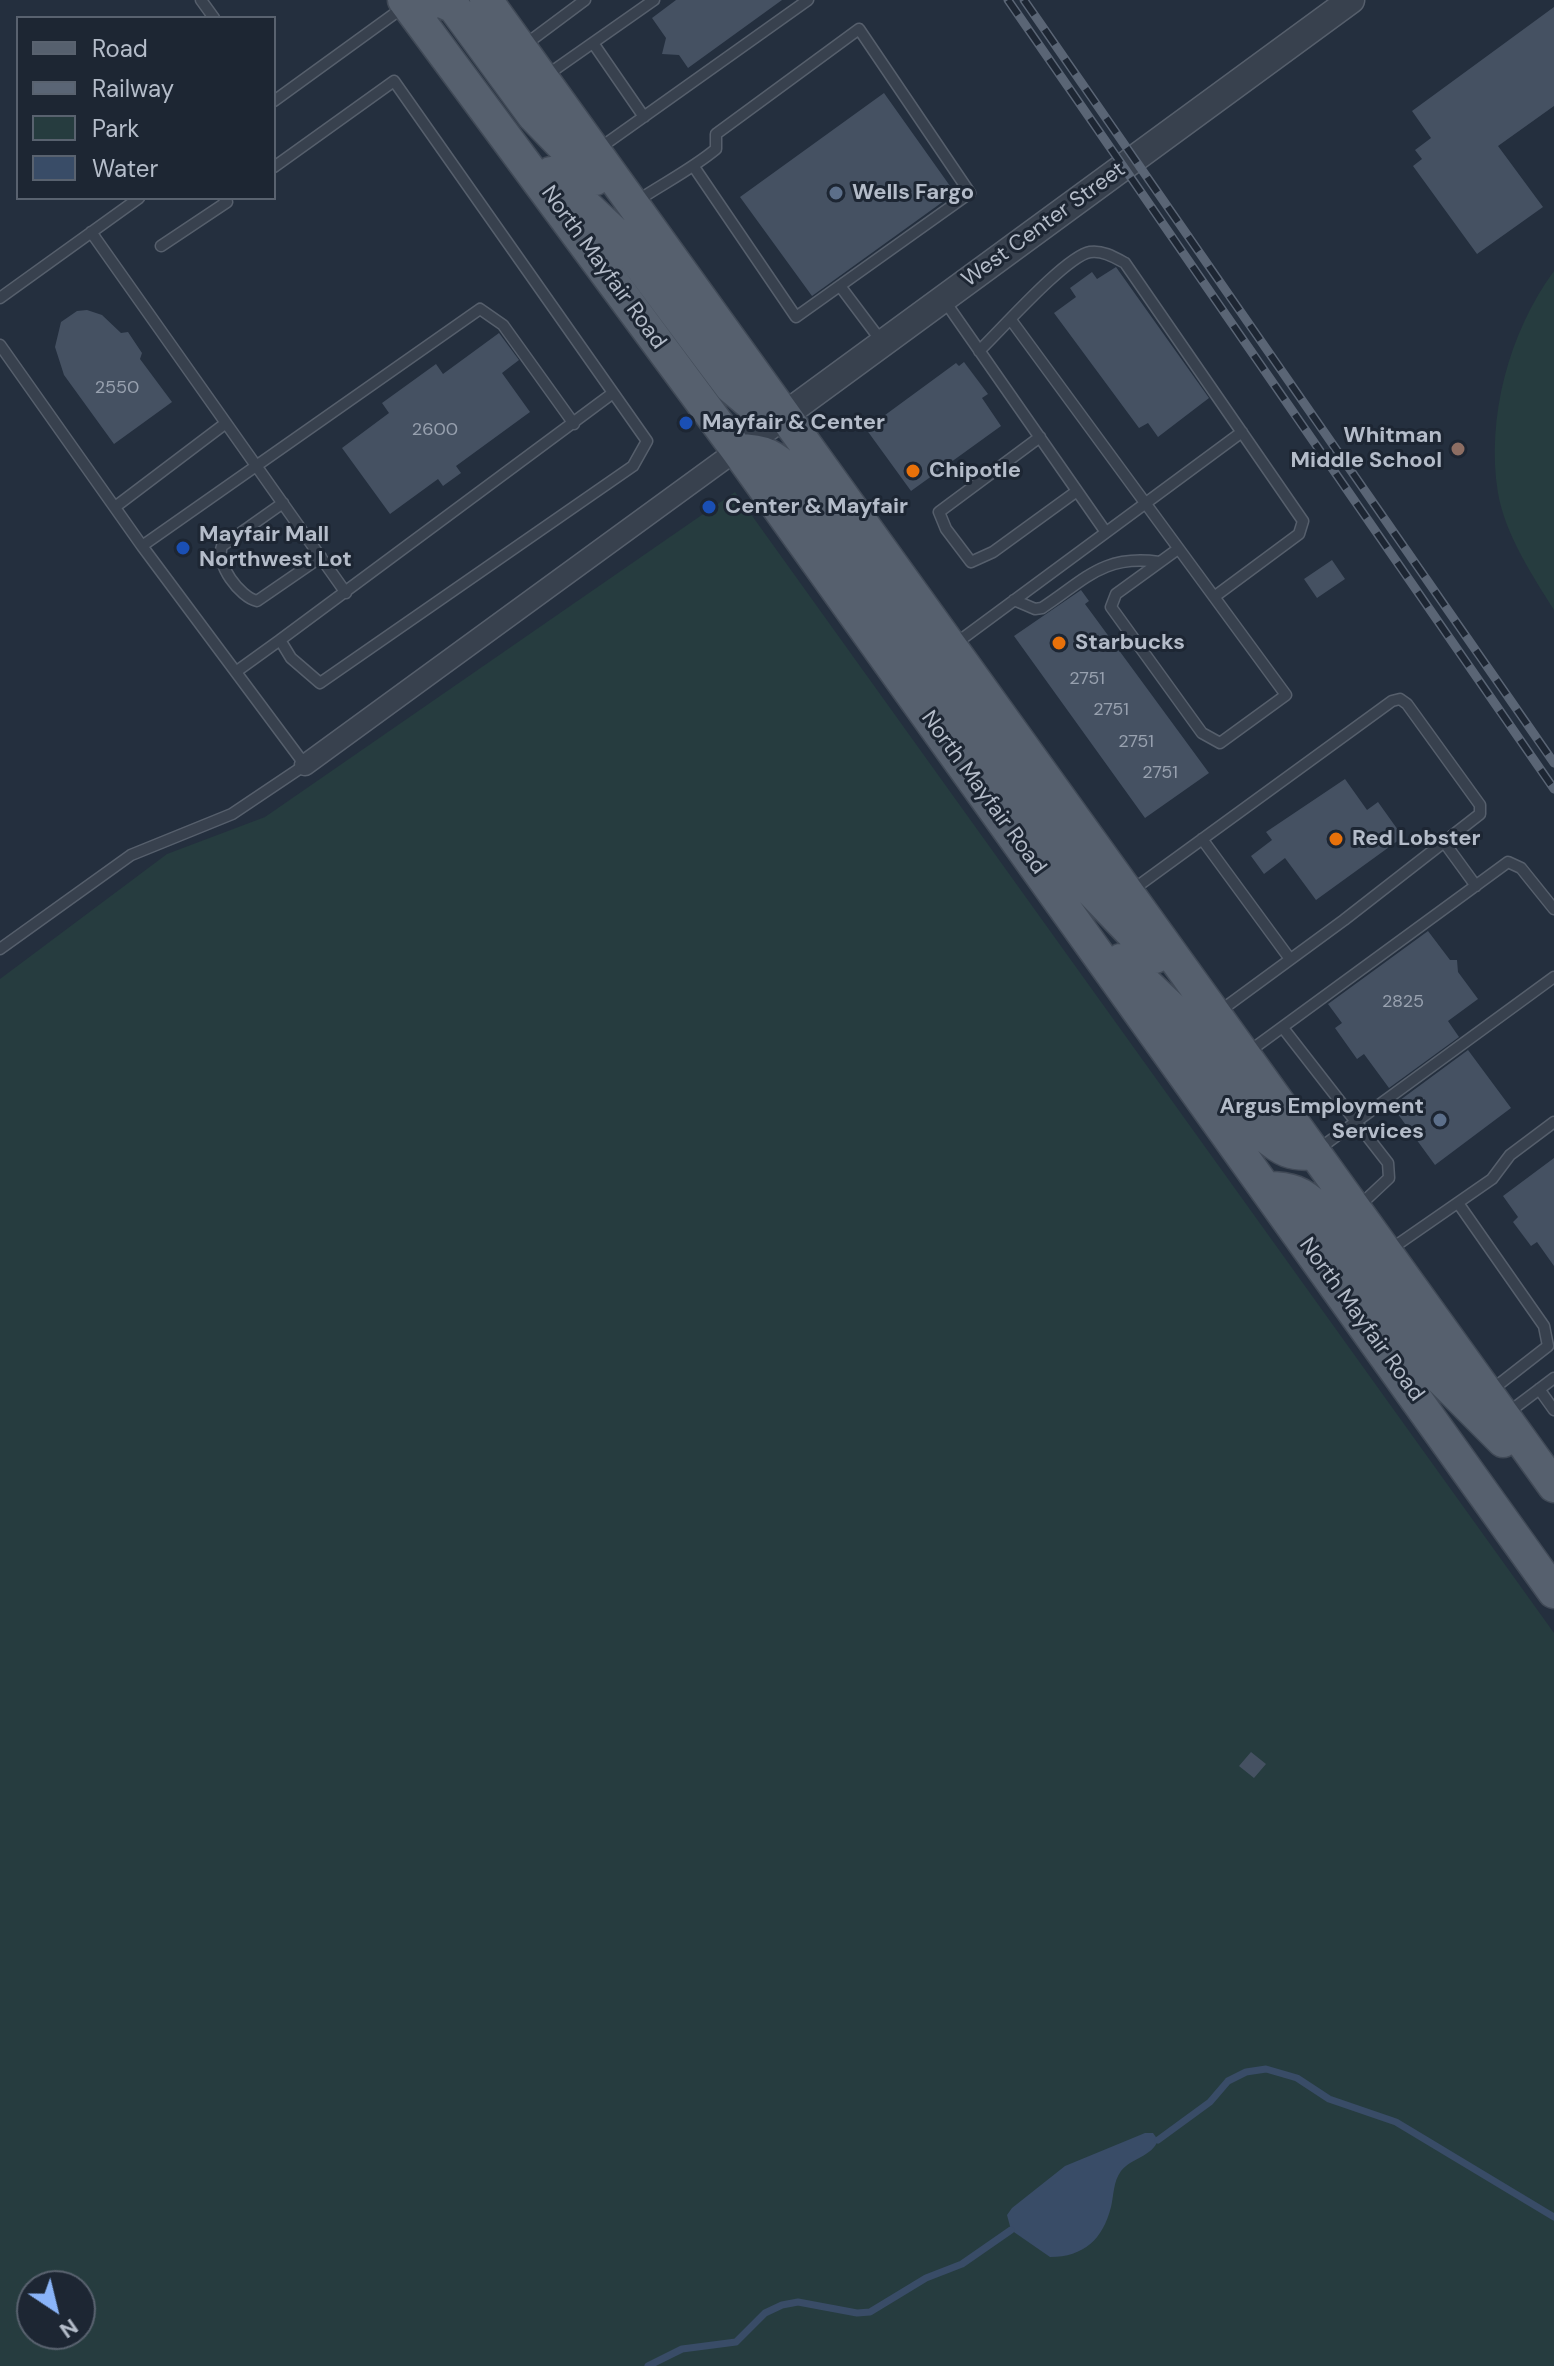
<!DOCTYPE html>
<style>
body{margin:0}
#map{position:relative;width:1554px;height:2366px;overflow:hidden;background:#242f3e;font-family:"DM Sans",sans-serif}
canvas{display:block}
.legend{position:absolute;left:16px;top:16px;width:260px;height:184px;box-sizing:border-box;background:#1d2633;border:2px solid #59626f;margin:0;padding:10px 14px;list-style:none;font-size:24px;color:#b4bcc9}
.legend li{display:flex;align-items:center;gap:16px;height:40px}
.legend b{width:40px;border:2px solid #59626f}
.north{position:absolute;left:16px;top:2270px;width:80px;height:80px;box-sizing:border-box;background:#1d2633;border:2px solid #59626f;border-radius:50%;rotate:145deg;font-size:22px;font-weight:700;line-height:32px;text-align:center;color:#b4bcc9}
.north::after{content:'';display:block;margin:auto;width:28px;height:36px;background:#8ab4f8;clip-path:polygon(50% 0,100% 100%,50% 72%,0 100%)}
</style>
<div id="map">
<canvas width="1554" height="2366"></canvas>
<ul class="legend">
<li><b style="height:10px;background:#56606e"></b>Road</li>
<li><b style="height:10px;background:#5a6575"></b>Railway</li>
<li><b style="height:22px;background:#263c3f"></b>Park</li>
<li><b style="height:22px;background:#394c67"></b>Water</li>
</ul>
<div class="north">N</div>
</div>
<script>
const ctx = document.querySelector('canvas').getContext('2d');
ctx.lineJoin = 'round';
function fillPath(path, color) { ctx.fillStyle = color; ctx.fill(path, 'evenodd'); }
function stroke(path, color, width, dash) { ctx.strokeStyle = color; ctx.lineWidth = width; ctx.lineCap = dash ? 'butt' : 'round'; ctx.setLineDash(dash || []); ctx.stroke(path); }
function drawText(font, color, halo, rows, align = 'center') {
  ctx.font = font + ' "DM Sans",sans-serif'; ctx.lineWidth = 6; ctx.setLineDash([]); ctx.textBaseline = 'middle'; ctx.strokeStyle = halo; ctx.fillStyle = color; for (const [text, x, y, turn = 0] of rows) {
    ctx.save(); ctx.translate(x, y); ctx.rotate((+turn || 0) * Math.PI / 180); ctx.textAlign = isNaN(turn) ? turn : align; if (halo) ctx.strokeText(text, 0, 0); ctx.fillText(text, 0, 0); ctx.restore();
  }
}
fillPath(new Path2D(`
 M1554,271V610C1532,575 1505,534 1498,493C1486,418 1509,332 1554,271Z
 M735,492L1554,1633V2366H0V979L167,854L265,817ZM32,2286H80V2334H32Z`), '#263c3f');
fillPath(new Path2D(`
 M1145,2133H1153L1158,2140C1152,2157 1131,2158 1121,2171C1113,2182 1114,2195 1111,2207C1103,2239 1084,2257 1050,2257L1011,2230L1007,2215L1012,2208L1065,2166Z`), '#394c67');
stroke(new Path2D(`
 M1158,2140L1210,2102L1228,2081L1246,2072L1266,2069L1297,2078L1329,2099L1396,2122L1554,2217
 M648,2366L682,2349L736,2342L765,2313L782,2305L798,2302L857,2313L870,2312L926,2278L962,2264L1011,2230`), '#394c67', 7);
fillPath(new Path2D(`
 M676,0H782L688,68L679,55L662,54L666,38L652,18Z
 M1554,7V106L1498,146L1543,207L1477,254L1413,166L1422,159L1415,150L1431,138L1412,111Z
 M884,93L955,193L812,296L740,197Z
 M1116,267L1209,398L1158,437L1148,423L1139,428L1054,313L1076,297L1070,288L1092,272L1097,279Z
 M87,310L102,315L121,333L128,332L142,353L140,359L172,402L114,444L64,375L55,347L61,322L77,311Z
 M499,333L519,360L502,373L530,412L456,466L461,473L443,486L438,479L390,514L342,448L389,413L382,403L436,364L443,374Z
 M964,362L988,394L982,398L1001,426L911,491L866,429L956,363L959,366Z
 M1332,560L1345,579L1317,598L1304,579Z
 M1081,590L1089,601L1085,604L1209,773L1145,818L1014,636Z
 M1345,779L1367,810L1378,802L1403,837L1316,900L1285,858L1264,874L1251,856L1272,840L1266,832Z
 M1428,931L1450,960H1457L1458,972L1478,999L1448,1021L1459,1037L1389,1088L1364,1054L1357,1059L1335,1028L1342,1023L1328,1004Z
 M1468,1050L1511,1108L1435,1165L1392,1106Z
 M1554,1158V1266L1537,1242L1531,1246L1513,1222L1518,1217L1503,1196Z
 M1251,1752L1266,1764L1254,1778L1239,1766Z`), '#455162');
const service = new Path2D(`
 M201,0L214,18
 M593,43L644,117
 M522,47L585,0
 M547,75L654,0
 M274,101L405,6
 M597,150L808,0
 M637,201C664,183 692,169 716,149V134L859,29L970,193L796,317L694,167
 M91,232L346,593
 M161,246L227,202L224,198
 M840,286L882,342
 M0,298L139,198
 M944,300L1105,531
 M1011,320L1286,695L1220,743L1202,733L1111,607L1116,594L1178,549
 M0,345L142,546L305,765L232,814L131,855L0,949
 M979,351C1000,331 1066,256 1090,252C1102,250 1114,257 1125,263L1303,521L1299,534L1214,597
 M1040,437L939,512L946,529L971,562L993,552L1077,491
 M283,503L222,546C215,564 240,597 257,601L321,557
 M115,507L226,423
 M142,546L480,309L503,325L574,424
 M1014,600L1035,609L1042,608C1085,580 1103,554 1159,562
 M280,640L613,393
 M955,644L1242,432
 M237,671L280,640L291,658L320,683L633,466L647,441L394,81L274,167
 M1202,839L1290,959
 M1444,842L1476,886
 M1131,891L1392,701L1400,699L1407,704L1480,805V814L1344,920L1220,1011
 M1283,1028L1388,1163L1389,1178L1357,1208
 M1247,1053L1508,862L1521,868L1554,909
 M1316,1151L1554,977
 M1458,1203L1544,1326L1548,1346L1489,1392
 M1391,1249L1492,1179L1510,1155L1554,1122
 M1539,1389L1554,1410
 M1505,1415L1554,1378`);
const minor = new Path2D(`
 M305,765L737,450`);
const tertiary = new Path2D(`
 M737,450L1351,0`);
const primary = new Path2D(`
 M404,0L737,450L1554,1592
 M486,0L1554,1486
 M407,4L441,1L454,7L533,115L595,179
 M551,173L619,237L731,387L756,408L783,416
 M737,450C764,450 774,456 793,474L1079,878L1155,957
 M1121,960L1181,1017L1264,1135C1281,1150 1292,1156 1315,1153
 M1267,1188C1290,1188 1302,1192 1319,1209L1434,1372L1503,1441`);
stroke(service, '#565f6c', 13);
stroke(minor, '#565f6c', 23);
stroke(tertiary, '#565f6c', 29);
stroke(primary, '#414a57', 35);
stroke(service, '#38414e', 10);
stroke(minor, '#38414e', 20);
stroke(tertiary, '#38414e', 26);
stroke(primary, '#56606e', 32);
const rail = new Path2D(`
 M1008,0L1554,789
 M1024,0L1554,763`);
stroke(rail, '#5a6575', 9);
stroke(rail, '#1d2633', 6, [18]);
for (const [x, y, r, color] of [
 [836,193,8,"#5c6f8a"],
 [686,423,8,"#1a4fb4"],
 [1458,449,8,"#8d6e63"],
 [913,471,8,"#e8710a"],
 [709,507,8,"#1a4fb4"],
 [183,548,8,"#1a4fb4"],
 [1059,643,8,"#e8710a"],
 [1336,839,8,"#e8710a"],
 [1440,1120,8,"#5c6f8a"]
]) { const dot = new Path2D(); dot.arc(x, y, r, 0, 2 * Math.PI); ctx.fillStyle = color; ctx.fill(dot); stroke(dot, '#1d2633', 3); }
drawText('18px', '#98a1af', null, [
 ["2550",117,388],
 ["2600",435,430],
 ["2751",1087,679],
 ["2751",1111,710],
 ["2751",1136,742],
 ["2751",1160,773],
 ["2825",1403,1002]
]);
drawText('bold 22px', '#b4bcc9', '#1d2633', [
 ["Wells Fargo",852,193],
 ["Mayfair & Center",702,423],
 ["Whitman",1442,436,"right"],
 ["Middle School",1442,461,"right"],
 ["Chipotle",929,471],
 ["Center & Mayfair",725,507],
 ["Mayfair Mall",199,535],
 ["Northwest Lot",199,560],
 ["Starbucks",1075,643],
 ["Red Lobster",1352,839],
 ["Argus Employment",1424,1107,"right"],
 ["Services",1424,1132,"right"]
], 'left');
drawText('22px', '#b4bcc9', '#1d2633', [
 ["West Center Street",1044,225,-36],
 ["North Mayfair Road",603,268,54],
 ["North Mayfair Road",983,793,54],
 ["North Mayfair Road",1361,1320,54]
]);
</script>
